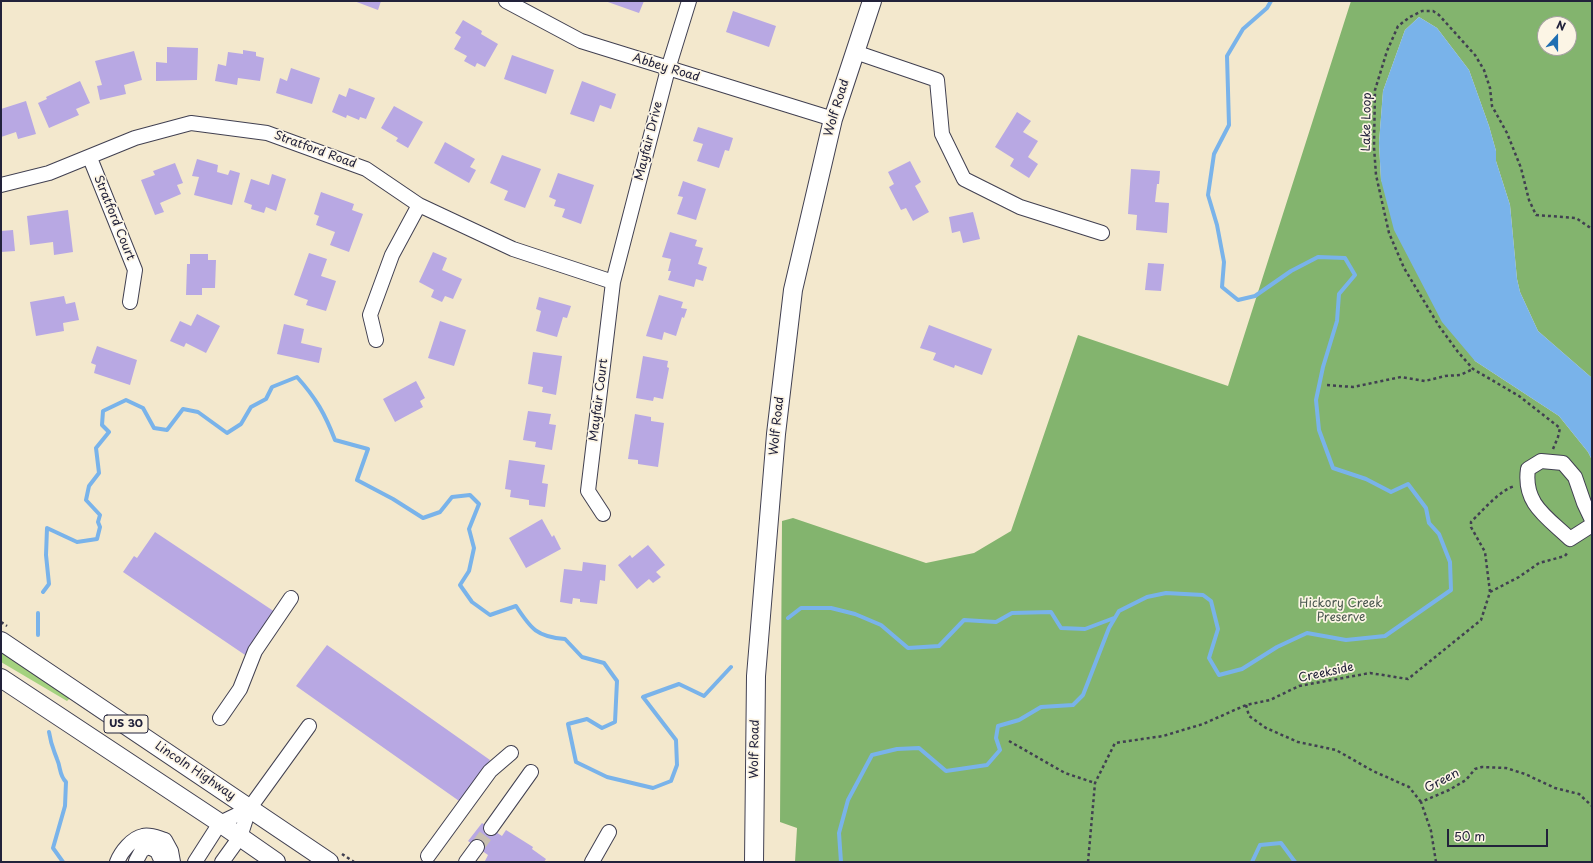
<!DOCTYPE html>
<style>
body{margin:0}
#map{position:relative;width:1593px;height:863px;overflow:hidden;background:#f3e8cd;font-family:"Playpen Sans",sans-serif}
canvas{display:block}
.frame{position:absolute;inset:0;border:2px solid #22223b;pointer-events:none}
.north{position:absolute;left:1537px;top:16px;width:40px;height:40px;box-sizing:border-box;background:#fcf5e5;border:1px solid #a5a1a1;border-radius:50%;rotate:21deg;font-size:11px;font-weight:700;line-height:16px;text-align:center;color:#22223b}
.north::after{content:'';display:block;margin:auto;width:14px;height:18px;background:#1f6fb2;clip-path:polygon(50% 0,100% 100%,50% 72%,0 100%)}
.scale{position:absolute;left:1447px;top:829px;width:101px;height:18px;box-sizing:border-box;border:2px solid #22223b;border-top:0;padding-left:5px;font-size:12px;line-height:14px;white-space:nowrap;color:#22223b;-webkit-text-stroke:3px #fcf5e5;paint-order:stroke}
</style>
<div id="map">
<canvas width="1593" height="863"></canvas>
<div class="frame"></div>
<div class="north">N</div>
<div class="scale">50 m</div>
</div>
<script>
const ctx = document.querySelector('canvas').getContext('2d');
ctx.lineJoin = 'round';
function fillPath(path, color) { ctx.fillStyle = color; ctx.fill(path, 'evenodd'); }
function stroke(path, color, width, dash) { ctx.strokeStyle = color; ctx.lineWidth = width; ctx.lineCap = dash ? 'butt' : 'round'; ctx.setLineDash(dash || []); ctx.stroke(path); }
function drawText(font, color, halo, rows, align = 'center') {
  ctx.font = font + ' "Playpen Sans",sans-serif'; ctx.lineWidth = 3.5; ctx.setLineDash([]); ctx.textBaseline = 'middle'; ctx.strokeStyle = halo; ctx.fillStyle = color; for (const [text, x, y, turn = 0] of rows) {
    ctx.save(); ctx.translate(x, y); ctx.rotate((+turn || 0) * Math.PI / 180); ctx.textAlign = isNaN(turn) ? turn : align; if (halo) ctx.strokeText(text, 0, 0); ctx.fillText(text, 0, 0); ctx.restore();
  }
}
fillPath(new Path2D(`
 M1,651L70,698L67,701L1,662Z`), '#a4d27f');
fillPath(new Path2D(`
 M1351,1H1592V378L1538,331L1520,292L1517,279L1510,205L1496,161V151L1489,126L1469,70L1437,28L1419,17L1405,30L1383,91L1379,143L1381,180L1475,361L1559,416L1588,452L1592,460V862H795L797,828L780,822L782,521L793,518L926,563L974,553L1011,531L1078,335L1228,386ZM1545,24H1569V48H1545Z`), '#83b46e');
fillPath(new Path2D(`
 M1419,17L1437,28L1469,70L1489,126L1496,151V161L1510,205L1517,279L1520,292L1538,331L1592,378V460L1588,452L1559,416L1475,361L1442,322L1394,230L1381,180L1379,143L1383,91L1405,30Z`), '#79b3ea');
stroke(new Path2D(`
 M43,592L49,584L46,555L47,528L77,542L97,539L100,527L98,522L100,515L86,500L89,486L99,473L96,448L109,432L102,425L103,411L126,400L143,408L154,428L167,430L183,409L198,412L227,433L241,424L251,407L266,399L272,387L297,377C316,398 325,414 335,440L368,449L357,480L393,499L423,518L440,512L452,497L470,495L479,504L469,529L474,548L469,571L460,585L472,602L490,615L516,606C531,629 537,637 565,639L582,657L604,663L617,681L615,722L602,728L587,719L568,724L576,762L607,777L653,788L671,781L677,765L676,740L643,697L679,684L704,696L731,667
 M788,618L801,608H831L855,614L881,625L908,648L939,646L964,620L996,622L1012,613L1051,612L1061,628L1085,629L1114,618
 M38,635V613
 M49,732C51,745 53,748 57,759C61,768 59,775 66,782L65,806L53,848L63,862
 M841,862L839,833L848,800L872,755L897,749L919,748L946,771L987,765L1000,750L996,738L998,726L1019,720L1041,707L1073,705L1083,695L1109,628L1119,611L1147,597L1166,593L1203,595L1211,601L1218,629L1209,658L1219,675L1242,669L1277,647L1307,633L1346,640L1385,636L1451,590L1450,562L1439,534L1429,523L1426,508L1408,484L1391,492L1366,479L1333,468L1319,430L1316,400L1323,367L1337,321L1339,294L1355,275L1345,258L1318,257L1291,271L1255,296L1238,300L1222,287L1224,262L1217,225L1208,195L1214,154L1229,125L1227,56L1243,29L1267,8L1271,1
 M1252,862L1260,845L1281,843L1295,862`), '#79b3ea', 4);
fillPath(new Path2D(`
 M354,1H381L378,10Z
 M605,1H644L639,13Z
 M733,11L776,26L769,47L726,32Z
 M463,20L482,31L481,34L498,44L485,67L477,63L475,67L464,61L467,56L454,49L461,37L455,33Z
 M167,47L198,48L197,80L156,81V62L167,63Z
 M243,50L256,52V56L264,58L260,81L238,78L237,85L215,81L218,64L226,66L228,52L243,54Z
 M134,51L142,80L124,85L126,94L100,100L97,86L102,85L95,61Z
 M512,55L554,70L546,94L504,79Z
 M291,68L320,78L312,104L276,93L280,78L287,81Z
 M80,81L90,103L76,109L79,115L49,128L38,103L47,99L46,97Z
 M582,81L616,94L611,109L600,105L594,122L570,114Z
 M349,88L375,98L366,119L360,117L359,120L347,115L346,118L332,112L339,94L346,97Z
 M26,101L36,134L18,139L16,132L1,137V109Z
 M394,106L423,122L408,148L396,141L398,138L381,128Z
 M1017,112L1031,121L1023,132L1038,141L1028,157L1038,164L1029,178L1010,166L1014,159L995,147Z
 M698,127L733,138L729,151L725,150L719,168L697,161L703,144L693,141Z
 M445,142L475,159L470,167L476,170L469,183L434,163Z
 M502,155L541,169L525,208L504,200L508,191L490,183Z
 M197,159L218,165L217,172L228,175L230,170L240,173L232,205L194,195L199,177L192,176Z
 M910,161L921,182L915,186L929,212L913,221L906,208L901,210L889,187L894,184L888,172Z
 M175,163L183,183L177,185L181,194L160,203L164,212L155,215L141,180L155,175L153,171Z
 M1131,169L1160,171L1159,184H1157L1155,202L1169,203L1167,233L1136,230L1137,215L1128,214Z
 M558,173L594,185L581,224L562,217L565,209L554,206L556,200L549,197Z
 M272,174L286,179L276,211L266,207L264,213L251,209L252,205L244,202L251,179L269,185Z
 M683,181L706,189L696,220L677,214L683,197L678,196Z
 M321,192L354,204L352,210L363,214L349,252L330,245L335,232L316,225L319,216L314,214Z
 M68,210L73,252L54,255L53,242L30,245L27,216Z
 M973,212L980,239L963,243L960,231L952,233L949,217Z
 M13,230L15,251L1,252V231Z
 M670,232L697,240L695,246L703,248L698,264L707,267L703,281L696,279L694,287L668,280L671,271H668L671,259L662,257Z
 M433,252L447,258L442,270L462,279L453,299L445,296L442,302L431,297L434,290L419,282Z
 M309,253L327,259L321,276L336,281L326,311L306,305L308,300L294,295Z
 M190,254H208V260H216L215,288H202V295H186L187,264H190Z
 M1148,263L1164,264L1161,291L1145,290Z
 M659,295L683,302L681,308L687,309L684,318L682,317L676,336L664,332L662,340L646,336Z
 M64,296L66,304L75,302L79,320L63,323L64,331L36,336L30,302Z
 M539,297L571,306L567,318L563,317L557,337L536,331L541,311L536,309Z
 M197,314L220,326L206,353L186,343L184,347L170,341L180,321L191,326Z
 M440,321L466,330L454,366L428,358Z
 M284,324L304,329L301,343L322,348L319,363L277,354Z
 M929,325L992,349L982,375L955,365L954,368L933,360L936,353L920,348Z
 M97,346L137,360L130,385L94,373L96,365L91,363Z
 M533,352L562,356L556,395L542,392L543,387L528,384Z
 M643,356L668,361L667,367L669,368L663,399L654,397L653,401L636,398Z
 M416,381L425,398L420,401L423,407L395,422L383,399Z
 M528,411L551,414L549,424L556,425L552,450L535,447L536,442L523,440Z
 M635,414L651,417V421L664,423L658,467L638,464V460L628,459Z
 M509,460L545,465L542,483L548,484L545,507L529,505V500L510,497L511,490L505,489Z
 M542,519L552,537L554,535L561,549L526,568L509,538Z
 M155,532L275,612L248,657L123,572L134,556L137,558Z
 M648,545L665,565L656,572L661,577L653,583L649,579L637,589L618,565L630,555L632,558Z
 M583,562L606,565L605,581L600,580L597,604L580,602V599L573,598L572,604L560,602L564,569L582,571Z
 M327,645L490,760L462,803L296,686Z
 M482,823L502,836L506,830L533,847L532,849L546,859L544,862H486L485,861L488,855L468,841Z`), '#b8a8e3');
stroke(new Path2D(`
 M477,847L491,828`), '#c9c0b0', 14, [14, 7]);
const minor = new Path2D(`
 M506,1L581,41L833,119
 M855,52L937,80L942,134L964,179L1020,207L1102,233
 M90,158L135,270L130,302
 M1,185L49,173L135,138L191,123L267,133L366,169L419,205L513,249L613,282
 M376,340L370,315L392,255L419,205
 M603,514L588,491L613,282L668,69L689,1
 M1592,520L1584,503L1575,477L1563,463L1541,461L1528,469C1523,504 1547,517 1570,539L1592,525
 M220,718L240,689L255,651L291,598
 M491,828L531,772
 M428,856L490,771L511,753
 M136,861L142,850L149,847L157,851L162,862
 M117,862C121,852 132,838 143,836C150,834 158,838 165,840L171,851L173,862
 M195,862L220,823L249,809
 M222,862L240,837L249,809L309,726
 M466,862L477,847
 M592,862L609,832`);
const major = new Path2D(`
 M1,641L329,862
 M1,678L220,823L276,862
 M754,862L756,676L776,434L793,290L833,119L872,1`);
stroke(minor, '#414051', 16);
stroke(major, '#414051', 20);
stroke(new Path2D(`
 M1327,385L1353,387L1401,377L1425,381L1445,376L1460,375L1473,369
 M1553,449L1558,437L1560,428L1519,396L1473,369L1458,352L1439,326L1404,268L1389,233L1376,175L1374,147L1375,90L1387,51L1398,26L1410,17L1422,11H1433L1439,15L1475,55L1484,70L1490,88L1492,106L1507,133L1521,168L1529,200L1536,215L1576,218L1592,229
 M1490,592L1519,577L1539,563L1565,556L1568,552
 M1,622L7,626
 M1246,705L1249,716L1266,728L1298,742L1336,750L1373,771L1409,787L1421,802
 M1009,741L1065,773L1095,783
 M342,854L354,862
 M1088,862L1095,783L1115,743L1163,736L1203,724L1246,705L1270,700L1299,686L1370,673L1408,679L1481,620L1490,592L1485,552L1471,527V522C1482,511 1501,489 1515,486
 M1436,862L1431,831L1421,802L1449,790L1466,780L1475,769L1482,767L1506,768L1525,774L1555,788L1579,794L1592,806`), '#414051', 2.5, [3, 3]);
stroke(minor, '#fff', 14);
stroke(major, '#fff', 18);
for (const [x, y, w] of [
 [126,724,44]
]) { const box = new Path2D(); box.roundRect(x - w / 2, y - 9, w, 18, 3); ctx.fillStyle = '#fcf5e5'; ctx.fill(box); stroke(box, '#22223b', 1); }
drawText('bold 11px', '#22223b', null, [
 ["US 30",126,724]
]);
drawText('12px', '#22223b', '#fcf5e5', [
 ["Abbey Road",666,68,17],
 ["Wolf Road",837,108,-73],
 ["Lake Loop",1367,122,-89],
 ["Mayfair Drive",649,141,-76],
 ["Stratford Road",315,150,20],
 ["Stratford Court",114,218,68],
 ["Mayfair Court",599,400,-83],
 ["Wolf Road",777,426,-84],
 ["Creekside",1326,673,-12],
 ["Wolf Road",755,749,-89],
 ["Lincoln Highway",195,771,34],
 ["Green",1442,781,-28]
]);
drawText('12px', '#49574f', '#fcf5e5', [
 ["Hickory Creek",1341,604],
 ["Preserve",1341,618]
]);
</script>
